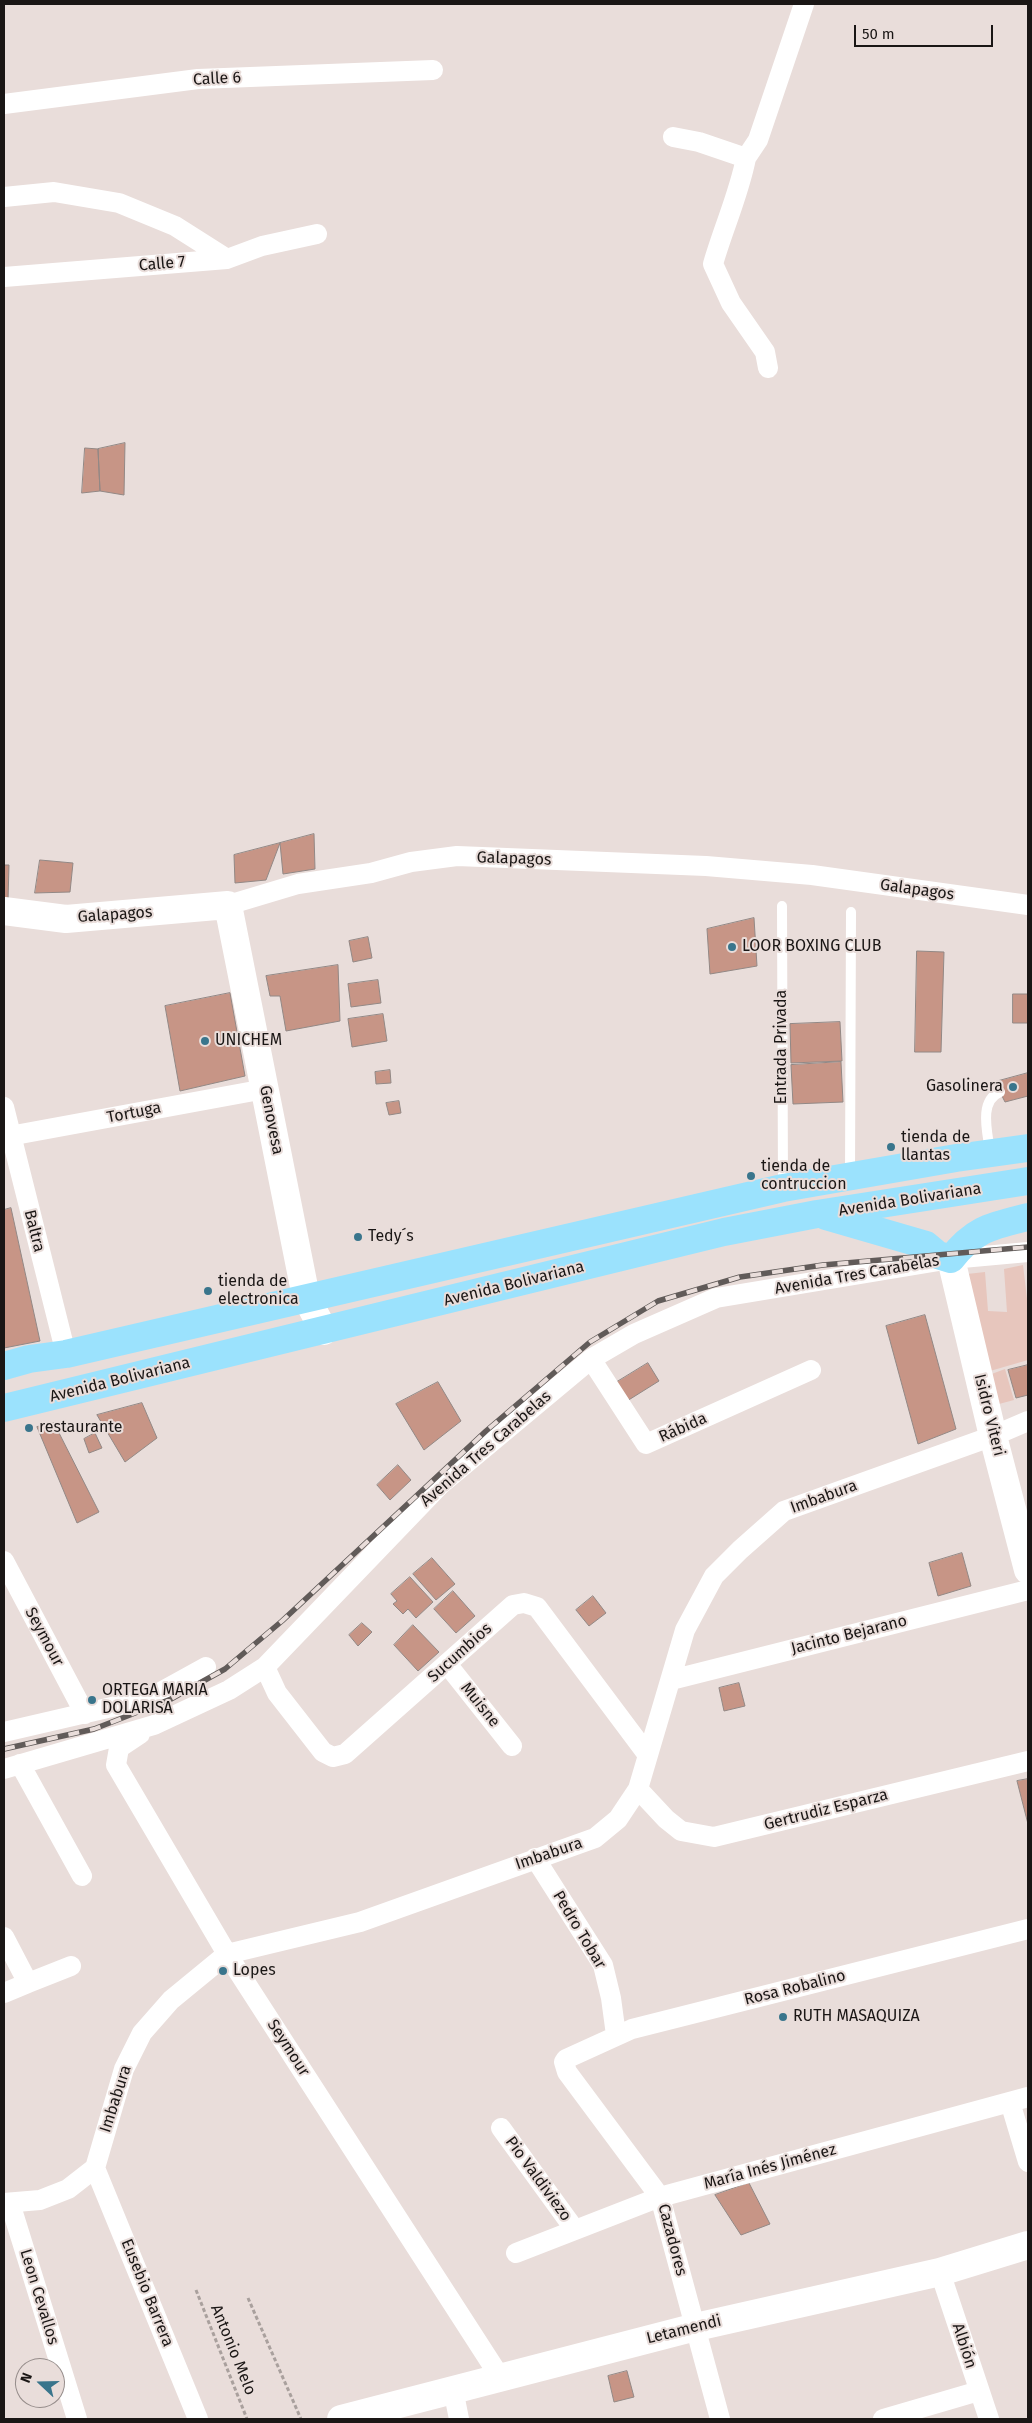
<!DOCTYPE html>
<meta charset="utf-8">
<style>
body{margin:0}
#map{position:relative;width:1032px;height:2423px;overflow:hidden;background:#e9ddda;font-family:"Fira Sans",sans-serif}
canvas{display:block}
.frame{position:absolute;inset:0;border:5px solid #1a1615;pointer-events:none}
.north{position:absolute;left:15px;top:2358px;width:50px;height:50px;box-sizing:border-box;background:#e9ddda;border:1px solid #968d8b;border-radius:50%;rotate:291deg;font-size:14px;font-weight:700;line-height:20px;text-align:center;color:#1a1615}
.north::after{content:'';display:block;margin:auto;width:18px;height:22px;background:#39758c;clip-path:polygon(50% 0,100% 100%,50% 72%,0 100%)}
.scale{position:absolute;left:854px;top:25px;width:139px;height:22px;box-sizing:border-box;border:2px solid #1a1615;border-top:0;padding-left:6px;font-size:15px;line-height:18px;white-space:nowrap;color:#1a1615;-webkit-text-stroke:4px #e9ddda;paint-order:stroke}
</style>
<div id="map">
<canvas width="1032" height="2423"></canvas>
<div class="frame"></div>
<div class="north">N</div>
<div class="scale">50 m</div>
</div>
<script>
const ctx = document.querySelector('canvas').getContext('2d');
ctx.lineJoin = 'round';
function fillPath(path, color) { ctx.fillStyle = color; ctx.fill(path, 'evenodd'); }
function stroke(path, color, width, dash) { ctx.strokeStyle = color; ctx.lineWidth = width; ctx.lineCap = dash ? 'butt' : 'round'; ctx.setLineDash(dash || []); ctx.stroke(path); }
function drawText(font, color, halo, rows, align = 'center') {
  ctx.font = font + ' "Fira Sans",sans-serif'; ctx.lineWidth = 4; ctx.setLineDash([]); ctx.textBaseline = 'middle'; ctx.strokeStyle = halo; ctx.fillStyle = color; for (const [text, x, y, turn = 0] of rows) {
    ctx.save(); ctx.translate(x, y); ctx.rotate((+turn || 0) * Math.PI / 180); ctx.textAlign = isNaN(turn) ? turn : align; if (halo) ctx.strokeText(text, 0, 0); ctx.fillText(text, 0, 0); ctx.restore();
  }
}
fillPath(new Path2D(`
 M1023,1265L1028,1307V1360L990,1371L967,1274L985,1272L988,1311L1007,1312L1004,1269Z
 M1005,1369L1014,1400L999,1404L989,1375Z`), '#e7c6bd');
const building = new Path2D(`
 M125,443L124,495L100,491L98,449Z
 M85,448L98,449L100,491L82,493Z
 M314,834L315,869L283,874L280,843Z
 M280,843L266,880L235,883L234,855Z
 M40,860L73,863L70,892L35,893Z
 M4,865H9L8,900L4,899Z
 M754,918L757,966L710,974L707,929Z
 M368,937L372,958L353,962L349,941Z
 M917,951L944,952L941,1052H915Z
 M338,965L340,1021L286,1031L280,996H270L266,976Z
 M378,980L381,1003L351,1007L348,984Z
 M230,993L245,1076L180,1091L165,1006Z
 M1013,994H1028V1023H1013Z
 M383,1014L387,1041L352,1047L348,1019Z
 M840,1022L842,1061L791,1063L790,1024Z
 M841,1062L843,1102L793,1104L791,1065Z
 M390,1070L391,1083L376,1084L375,1072Z
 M1028,1073V1096L1005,1102L995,1082Z
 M399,1101L401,1113L389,1115L386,1103Z
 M11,1208L40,1341L4,1348V1210Z
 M925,1315L956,1429L918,1444L886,1326Z
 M648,1363L659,1381L627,1401L617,1382Z
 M1028,1365V1395L1016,1398L1008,1370Z
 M438,1382L461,1421L424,1450L396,1404Z
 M142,1403L157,1438L125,1462L97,1415Z
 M54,1423L99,1512L77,1523L37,1427Z
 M95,1433L102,1448L89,1453L84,1439Z
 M398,1465L411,1480L390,1500L377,1485Z
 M962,1553L971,1586L938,1596L929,1563Z
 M432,1558L455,1584L436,1600L413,1574Z
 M410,1577L433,1602L416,1618L408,1609L403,1614L393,1604L397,1601L391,1594Z
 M453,1591L475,1616L456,1633L434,1609Z
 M593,1596L606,1613L589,1626L576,1610Z
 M362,1623L372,1632L358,1646L349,1635Z
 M413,1625L439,1652L418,1671L394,1645Z
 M739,1683L745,1706L724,1711L719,1688Z
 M1028,1779V1824L1017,1781Z
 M749,2183L770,2224L741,2235L715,2195Z
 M627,2371L634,2397L614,2402L608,2376Z`);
fillPath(building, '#c79586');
stroke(building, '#928885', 1);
stroke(new Path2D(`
 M196,2290L247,2419
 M248,2298L301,2419`), '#a9a09d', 3, [4, 2.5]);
stroke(new Path2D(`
 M782,906L783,1188
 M990,1152C988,1134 978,1101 1000,1092
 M850,1175L851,912`), '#fff', 10);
stroke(new Path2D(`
 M4,104L198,79L433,70
 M673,137L699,142L746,158C739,194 723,229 713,264L731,303L765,352L768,368
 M746,158L758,140L804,4
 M4,197L54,192L119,203L175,226L227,259
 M4,277L227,259L262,246L317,234
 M228,905L298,884L371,873L411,862L457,856L706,866L812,875L1028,905
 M4,1107L66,1354
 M4,1137L265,1089
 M591,1359L646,1444L811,1370
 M4,1561L85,1714
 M447,1664L512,1746
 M265,1667L277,1693L323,1752L333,1757L345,1754L513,1605L524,1603L537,1607L647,1754
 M671,1680L1028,1590
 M4,1732L129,1703L157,1694L206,1667
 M140,1734L119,1748L116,1765L227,1954L500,2377
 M20,1764L82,1876
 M4,1769L154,1725L229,1690L265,1667L440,1485L591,1359L634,1334L716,1298L951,1259L1028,1252
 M638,1789L666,1819L681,1831L714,1837L1028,1761
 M535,1858L603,1965L611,1998L616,2035
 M4,1937L28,1983L4,1993
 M28,1983L71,1966
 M1010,2102L1028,2162
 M501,2128L575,2230
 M95,2168L198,2419
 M4,2203L40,2200L68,2189L95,2168L124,2069L142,2033L171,2000L227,1954L360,1922L595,1838L618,1819L638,1789L685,1630L714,1576L740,1550L784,1511L993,1436L1028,1421
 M10,2203L77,2419
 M516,2253L660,2197L1028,2097
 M940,2272L989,2419
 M453,2389L459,2419
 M720,2419L660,2197L567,2072L564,2062L566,2059L632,2029L1028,1929
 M883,2419L979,2391`), '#fff', 20);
stroke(new Path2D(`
 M4,911L66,919L228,905L306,1297L324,1331
 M951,1259L993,1436L1028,1570
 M341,2419L696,2327L940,2272L1028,2245`), '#fff', 28);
stroke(new Path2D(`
 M826,1216L926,1245L938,1255L951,1259C975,1228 992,1226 1028,1217
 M4,1366L29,1359L66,1354L783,1188L956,1158L1028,1148
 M4,1408L724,1232L817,1214L1028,1181`), '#9be2fd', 28);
const rail = new Path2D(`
 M4,1749L94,1729L171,1699L225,1669L282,1621L486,1431L590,1342L658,1301L740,1277L823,1265L1028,1247`);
stroke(rail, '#615b59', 5.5);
stroke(rail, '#e9ddda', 4, [11]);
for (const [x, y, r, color] of [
 [732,947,5,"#39758c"],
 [205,1041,5,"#39758c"],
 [1013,1087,5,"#39758c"],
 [891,1147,5,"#39758c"],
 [751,1176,5,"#39758c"],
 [358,1237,5,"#39758c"],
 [208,1291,5,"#39758c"],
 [29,1428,5,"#39758c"],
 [92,1700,5,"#39758c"],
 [223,1971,5,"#39758c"],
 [783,2017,5,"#39758c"]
]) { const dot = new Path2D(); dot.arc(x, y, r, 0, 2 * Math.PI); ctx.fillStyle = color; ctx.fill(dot); stroke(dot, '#e9ddda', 2); }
drawText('16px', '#1a1615', '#e9ddda', [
 ["Calle 6",217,79,-3],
 ["Calle 7",162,264,-5],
 ["Galapagos",514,859,2],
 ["Galapagos",917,890,8],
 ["Galapagos",115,915,-4],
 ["Entrada Privada",782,1047,-90],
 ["Tortuga",134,1113,-11],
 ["Genovesa",271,1120,79],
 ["Avenida Bolivariana",910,1200,-9],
 ["Baltra",34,1231,76],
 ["Avenida Tres Carabelas",857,1275,-10],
 ["Avenida Bolivariana",514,1284,-14],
 ["Avenida Bolivariana",120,1380,-14],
 ["Isidro Viteri",989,1415,76],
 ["Rábida",683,1428,-24],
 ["Avenida Tres Carabelas",486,1449,-41],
 ["Imbabura",824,1497,-20],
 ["Jacinto Bejarano",849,1635,-14],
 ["Seymour",44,1637,62],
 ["Sucumbios",460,1653,-42],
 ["Muisne",480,1705,51],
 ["Gertrudiz Esparza",826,1810,-14],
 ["Imbabura",549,1854,-19],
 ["Pedro Tobar",579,1930,59],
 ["Rosa Robalino",795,1988,-14],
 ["Seymour",288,2048,57],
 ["Imbabura",116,2099,-72],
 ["María Inés Jiménez",770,2167,-15],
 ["Pio Valdiviezo",538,2179,54],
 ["Cazadores",672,2240,75],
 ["Eusebio Barrera",147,2293,68],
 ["Leon Cevallos",39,2297,73],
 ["Letamendi",684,2330,-14],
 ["Albión",964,2346,72],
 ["Antonio Melo",233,2350,68]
]);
drawText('16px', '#1a1615', '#e9ddda', [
 ["LOOR BOXING CLUB",742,947],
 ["UNICHEM",215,1041],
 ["Gasolinera",1003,1087,"right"],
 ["tienda de",901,1138],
 ["llantas",901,1156],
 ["tienda de",761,1167],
 ["contruccion",761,1185],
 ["Tedy´s",368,1237],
 ["tienda de",218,1282],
 ["electronica",218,1300],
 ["restaurante",39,1428],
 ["ORTEGA MARIA",102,1691],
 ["DOLARISA",102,1709],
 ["Lopes",233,1971],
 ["RUTH MASAQUIZA",793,2017]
], 'left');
</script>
